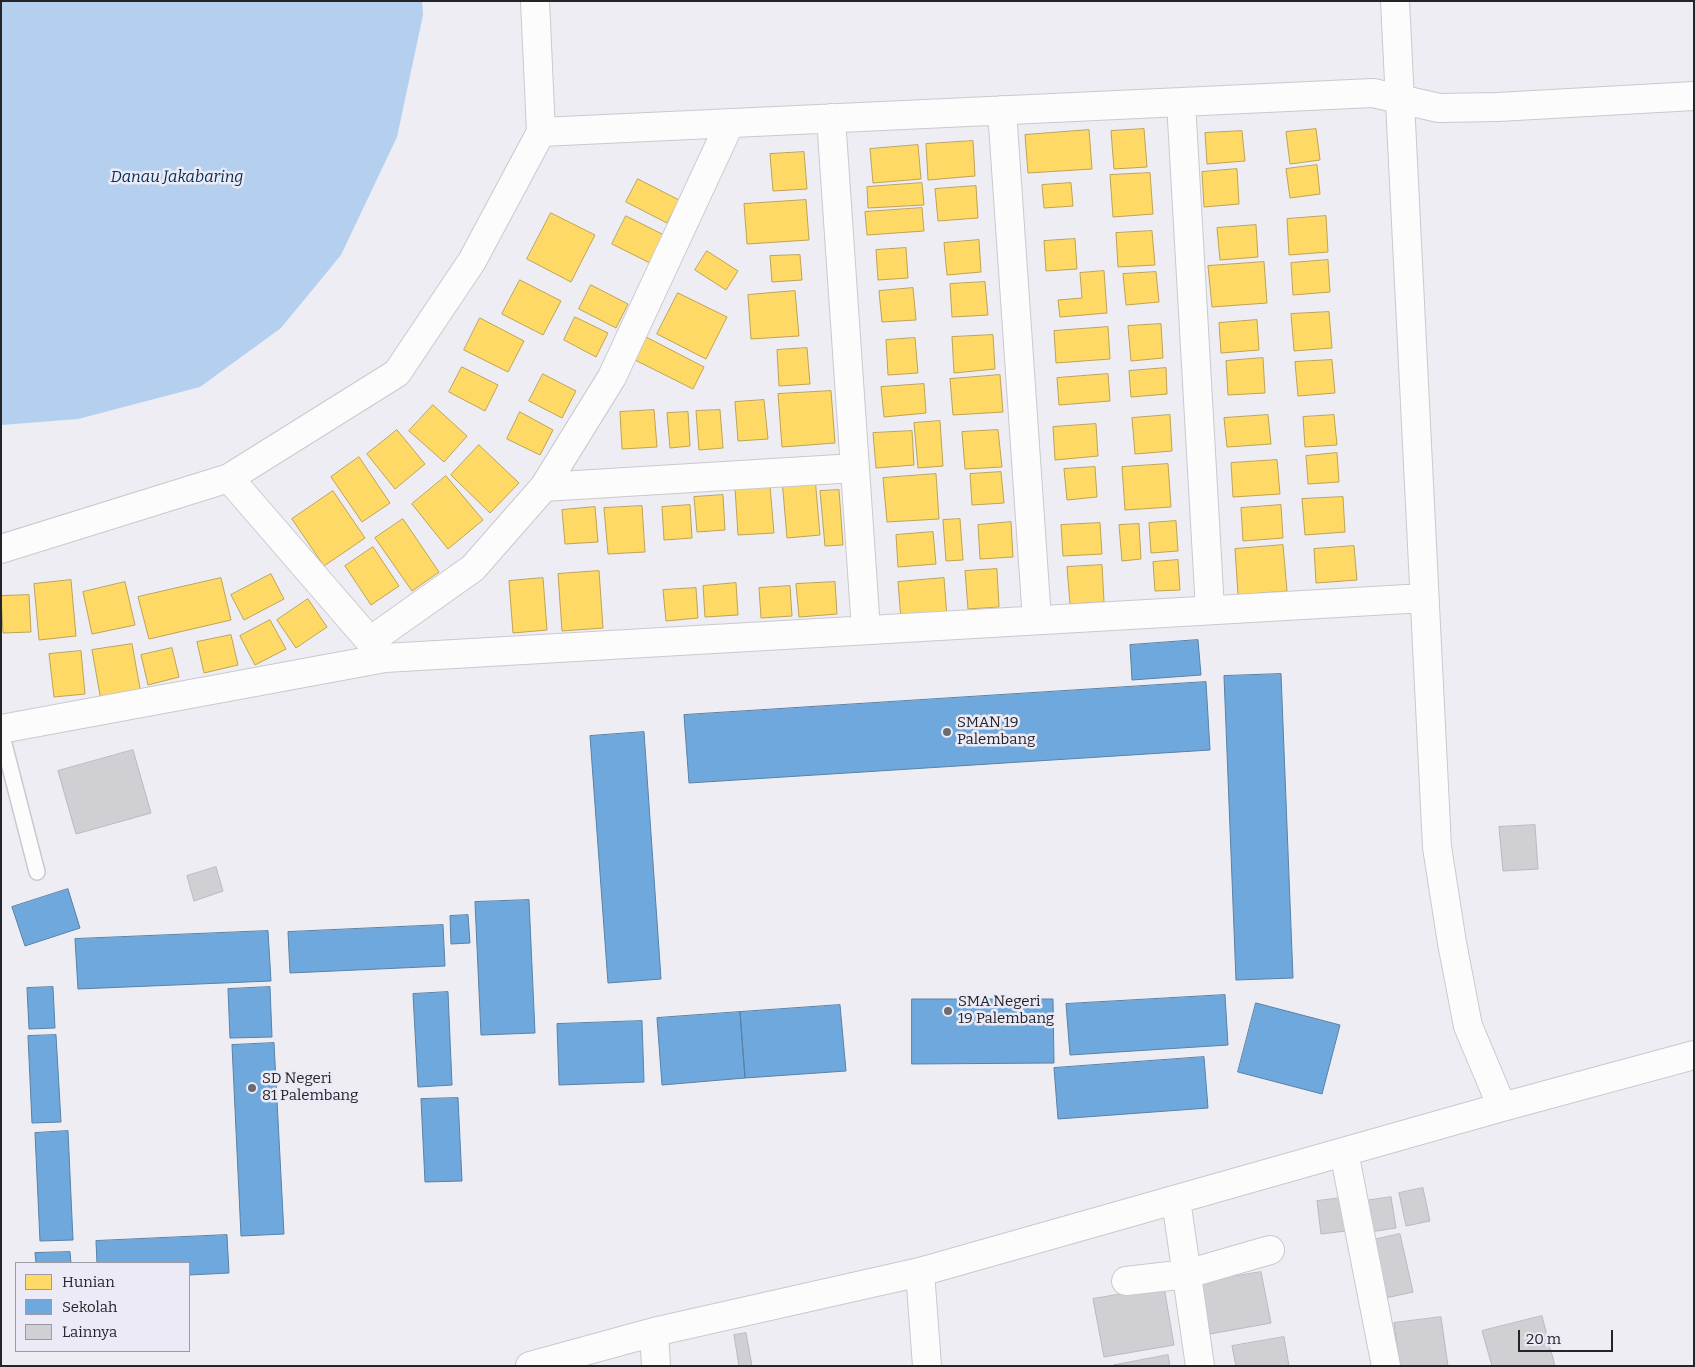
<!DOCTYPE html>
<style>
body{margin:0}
#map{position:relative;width:1695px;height:1367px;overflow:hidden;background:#ededf3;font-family:Bitter,serif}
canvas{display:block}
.frame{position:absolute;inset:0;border:2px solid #252529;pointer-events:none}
.legend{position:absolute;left:15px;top:1262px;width:175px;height:90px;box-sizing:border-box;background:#ebeaf6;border:1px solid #9c9ba4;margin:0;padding:6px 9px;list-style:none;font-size:15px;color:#252529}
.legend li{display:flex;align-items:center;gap:10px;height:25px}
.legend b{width:25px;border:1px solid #9c9ba4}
.scale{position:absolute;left:1518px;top:1330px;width:95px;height:22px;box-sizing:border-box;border:2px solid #252529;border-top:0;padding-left:6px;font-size:15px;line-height:18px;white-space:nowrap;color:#252529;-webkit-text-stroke:4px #ebeaf6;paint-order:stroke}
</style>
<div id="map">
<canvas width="1695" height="1367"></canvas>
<div class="frame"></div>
<ul class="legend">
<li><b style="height:14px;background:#ffd966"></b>Hunian</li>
<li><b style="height:14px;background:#6fa8dc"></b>Sekolah</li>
<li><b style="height:14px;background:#d0cfd4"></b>Lainnya</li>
</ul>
<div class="scale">20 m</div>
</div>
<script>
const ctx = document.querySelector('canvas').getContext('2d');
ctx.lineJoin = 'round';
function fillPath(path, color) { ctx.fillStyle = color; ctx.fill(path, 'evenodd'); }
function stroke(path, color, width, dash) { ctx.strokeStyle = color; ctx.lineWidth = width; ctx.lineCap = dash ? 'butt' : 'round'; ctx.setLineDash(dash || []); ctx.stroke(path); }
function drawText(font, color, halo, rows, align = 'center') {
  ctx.font = font + ' Bitter,serif'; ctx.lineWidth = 5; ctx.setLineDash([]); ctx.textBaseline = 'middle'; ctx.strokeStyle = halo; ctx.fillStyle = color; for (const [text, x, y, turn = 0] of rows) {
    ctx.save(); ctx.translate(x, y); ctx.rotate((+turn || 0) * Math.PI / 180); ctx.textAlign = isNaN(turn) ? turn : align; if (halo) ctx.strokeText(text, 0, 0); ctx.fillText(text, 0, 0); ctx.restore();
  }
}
fillPath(new Path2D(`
 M1,1H422L423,15L397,137L341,255L281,328L200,387L78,419L1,425Z`), '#b4d0ee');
const homes = new Path2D(`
 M1144,129L1147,167L1114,169L1111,131Z
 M1316,129L1320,160L1290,164L1286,132Z
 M1089,130L1092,169L1028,173L1025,135Z
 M1242,131L1245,161L1207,164L1205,133Z
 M973,141L975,176L928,180L926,144Z
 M918,145L921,179L873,183L870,149Z
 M804,152L807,189L773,191L770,154Z
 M1317,165L1320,194L1290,198L1286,169Z
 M1237,169L1239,204L1204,207L1202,172Z
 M1150,173L1153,214L1113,217L1110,175Z
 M638,179L679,200L667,223L626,202Z
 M922,183L924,205L868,208L867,187Z
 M1071,183L1073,206L1044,208L1042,185Z
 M976,186L978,218L938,221L935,189Z
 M806,200L809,240L747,244L744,204Z
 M922,208L924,231L867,235L865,212Z
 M551,213L595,235L571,282L527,259Z
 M626,216L666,236L652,264L612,244Z
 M1326,216L1328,252L1289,255L1287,219Z
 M1256,225L1258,257L1220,260L1217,228Z
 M1152,231L1155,265L1118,267L1116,233Z
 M1075,239L1077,269L1046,271L1044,241Z
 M979,240L981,272L947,275L944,243Z
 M906,248L908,278L878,280L876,250Z
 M707,251L738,271L726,290L695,270Z
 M800,255L802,280L772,282L770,256Z
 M1328,260L1330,292L1293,295L1291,263Z
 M1264,262L1267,303L1212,307L1208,266Z
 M1104,271L1107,313L1060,317L1058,300L1082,298L1080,273Z
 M1156,272L1159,302L1126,305L1123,274Z
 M520,280L561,301L543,335L502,314Z
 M985,282L988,315L952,317L950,284Z
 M591,285L628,304L616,328L579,309Z
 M913,288L916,320L882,322L879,291Z
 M795,291L799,336L751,339L748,295Z
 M678,293L727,317L706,359L657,334Z
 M1329,312L1332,348L1294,351L1291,314Z
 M575,317L608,333L596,357L564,340Z
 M480,318L524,341L508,372L464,350Z
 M1257,320L1259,350L1221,353L1219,323Z
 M1161,324L1163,358L1131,361L1128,326Z
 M1108,327L1110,359L1056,363L1054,331Z
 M993,335L995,369L954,373L952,337Z
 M646,337L704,367L693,389L635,360Z
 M915,338L918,373L888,375L886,340Z
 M807,348L810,384L779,386L777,350Z
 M1263,358L1265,393L1228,395L1226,361Z
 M1332,360L1335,393L1298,396L1295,362Z
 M462,367L498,385L485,411L449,392Z
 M1166,368L1167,394L1131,397L1129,371Z
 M543,374L576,391L562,418L529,401Z
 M1108,374L1110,401L1059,405L1057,378Z
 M1000,375L1003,412L953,415L950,379Z
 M924,384L926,413L884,417L881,387Z
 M831,391L835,443L782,447L778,394Z
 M764,400L768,439L738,441L735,402Z
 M433,405L467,436L444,462L409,431Z
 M654,410L657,447L622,449L620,412Z
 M720,410L723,448L699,450L696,411Z
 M520,412L553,430L540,455L507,439Z
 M688,412L690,446L670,448L667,413Z
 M1170,415L1172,451L1135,454L1132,418Z
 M1268,415L1271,444L1227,447L1224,418Z
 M1334,415L1337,445L1305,447L1303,417Z
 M940,421L943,466L918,468L914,423Z
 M1096,424L1098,456L1055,460L1053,427Z
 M397,430L425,464L395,489L367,454Z
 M998,430L1002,467L965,469L962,432Z
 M912,431L914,465L876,468L873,433Z
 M479,445L519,483L490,513L451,475Z
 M1337,453L1339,482L1308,484L1306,456Z
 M359,457L390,503L362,522L331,477Z
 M1277,460L1280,494L1233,497L1231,463Z
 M1168,464L1171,507L1125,510L1122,467Z
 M1095,467L1097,497L1067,500L1064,469Z
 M1001,472L1004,503L972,505L970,474Z
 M936,474L939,519L887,522L883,478Z
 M446,476L483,520L448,549L412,504Z
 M815,477L820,535L787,538L782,479Z
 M770,486L774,533L738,535L735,488Z
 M839,490L843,545L825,546L820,491Z
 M333,491L365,538L324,566L292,519Z
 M723,495L725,530L697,532L694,497Z
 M1343,497L1345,532L1305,535L1302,499Z
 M690,505L692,538L664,540L662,507Z
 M1281,505L1283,538L1243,541L1241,508Z
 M642,506L645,552L608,554L604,508Z
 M595,507L598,542L565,544L562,510Z
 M403,519L439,572L412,591L375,538Z
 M960,519L963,560L946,561L943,520Z
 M1176,521L1178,551L1151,553L1149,523Z
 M1011,522L1013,557L980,559L978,525Z
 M1100,523L1102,554L1063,556L1061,525Z
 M1139,524L1141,559L1122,561L1119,525Z
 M933,532L936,564L898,567L896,535Z
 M1283,545L1287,591L1238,595L1235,549Z
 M1354,546L1357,580L1316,583L1314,549Z
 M373,547L399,586L371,605L345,566Z
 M1178,560L1180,590L1155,591L1153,562Z
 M1102,565L1104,602L1070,604L1067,567Z
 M997,569L999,607L968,609L965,571Z
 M599,571L603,628L562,631L558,574Z
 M271,574L284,599L244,620L231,595Z
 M221,578L231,620L149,639L138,597Z
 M543,578L547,630L513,633L509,581Z
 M944,578L947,617L901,620L898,582Z
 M71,580L76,636L39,640L34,584Z
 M125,582L135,625L92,634L83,592Z
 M835,582L837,614L799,617L796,584Z
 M736,583L738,615L705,617L703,586Z
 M790,586L792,616L761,618L759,588Z
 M696,588L698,618L666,621L663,590Z
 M29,595L31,632L3,633L1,596Z
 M308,599L327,627L296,648L277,620Z
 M270,620L286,649L255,665L240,636Z
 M231,635L238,665L204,673L197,642Z
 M132,644L141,694L101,701L92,650Z
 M172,648L179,677L148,685L141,655Z
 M81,651L85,694L54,697L49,654Z`);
fillPath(homes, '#ffd966');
stroke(homes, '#bea354', 1);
const schools = new Path2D(`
 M1198,640L1201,675L1132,680L1130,645Z
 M1281,674L1293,978L1236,980L1224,676Z
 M1206,682L1210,750L689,783L684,715Z
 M644,732L661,979L608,983L590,736Z
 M68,889L80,928L25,946L12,907Z
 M529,900L535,1033L481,1035L475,902Z
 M468,915L470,943L451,944L450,916Z
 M443,925L445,966L290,973L288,932Z
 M268,931L271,981L78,989L75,939Z
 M53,987L55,1028L29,1029L27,988Z
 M270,987L272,1037L230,1038L228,989Z
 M448,992L452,1085L418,1087L413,994Z
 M1225,995L1228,1045L1070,1055L1066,1004Z
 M912,999H1053L1054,1063L912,1064Z
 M1256,1003L1340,1025L1322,1094L1238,1072Z
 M840,1005L846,1071L745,1078L740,1012Z
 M740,1012L745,1078L662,1085L657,1018Z
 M642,1021L644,1082L559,1085L557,1024Z
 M56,1035L61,1122L32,1123L28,1036Z
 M274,1043L284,1234L241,1236L232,1045Z
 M1204,1057L1208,1108L1058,1119L1054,1068Z
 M458,1098L462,1181L425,1182L421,1099Z
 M68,1131L73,1240L40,1241L35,1133Z
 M227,1235L229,1273L189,1275V1263H97L96,1241Z
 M70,1252L71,1263H36L35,1253Z`);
fillPath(schools, '#6fa8dc');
stroke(schools, '#5981a6', 1);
const building = new Path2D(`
 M133,750L151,813L76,834L58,771Z
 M1535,825L1538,869L1503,871L1499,827Z
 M216,867L223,891L194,901L187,876Z
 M1423,1188L1430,1221L1406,1226L1399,1193Z
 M1391,1197L1396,1228L1364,1233L1358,1202Z
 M1342,1198L1346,1231L1321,1234L1317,1201Z
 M1400,1234L1413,1292L1381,1299L1368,1241Z
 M1261,1272L1271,1323L1210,1334L1201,1282Z
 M1164,1287L1174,1345L1104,1357L1093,1299Z
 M1542,1316L1555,1366H1492L1482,1331Z
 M1441,1317L1448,1366H1400L1394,1323Z
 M746,1333L752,1366H739L734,1335Z
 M1284,1337L1289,1366H1236L1232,1346Z
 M1168,1355L1170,1366L1114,1365Z`);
fillPath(building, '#d0cfd4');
stroke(building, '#bab9be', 1);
const service = new Path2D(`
 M1,732L37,872`);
const minor = new Path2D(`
 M1395,1L1437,847L1452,943L1468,1026L1502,1107
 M1181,102L1210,610
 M1002,110L1037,620
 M831,118L866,630
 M541,132L1373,93L1439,108L1498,107L1694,96
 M229,478L382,655
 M544,487L855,468
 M1,549L229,478L397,373L472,261L541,132L535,1
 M370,641L473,568L544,487L612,377L730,123
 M1,729L385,658L1424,598
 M1344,1152L1386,1366
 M1176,1200L1200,1366
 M920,1272L927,1366
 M1126,1281L1187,1274L1270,1250
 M654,1332L656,1366
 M530,1366L654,1332L920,1272L1502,1107L1694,1055`);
stroke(service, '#c9c9ce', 18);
stroke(minor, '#c9c9ce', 30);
stroke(service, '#fcfcfd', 15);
stroke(minor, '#fcfcfd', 28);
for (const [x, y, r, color] of [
 [947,732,5,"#6b6b70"],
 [948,1011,5,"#6b6b70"],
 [252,1088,5,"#6b6b70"]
]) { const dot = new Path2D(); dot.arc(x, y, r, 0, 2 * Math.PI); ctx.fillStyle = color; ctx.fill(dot); stroke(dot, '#ebeaf6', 2); }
drawText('15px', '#252529', '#ebeaf6', [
 ["SMAN 19",957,723],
 ["Palembang",957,740],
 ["SMA Negeri",958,1002],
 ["19 Palembang",958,1019],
 ["SD Negeri",262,1079],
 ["81 Palembang",262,1096]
], 'left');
drawText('italic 16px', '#022f54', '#ebeaf6', [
 ["Danau Jakabaring",177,178]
]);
</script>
